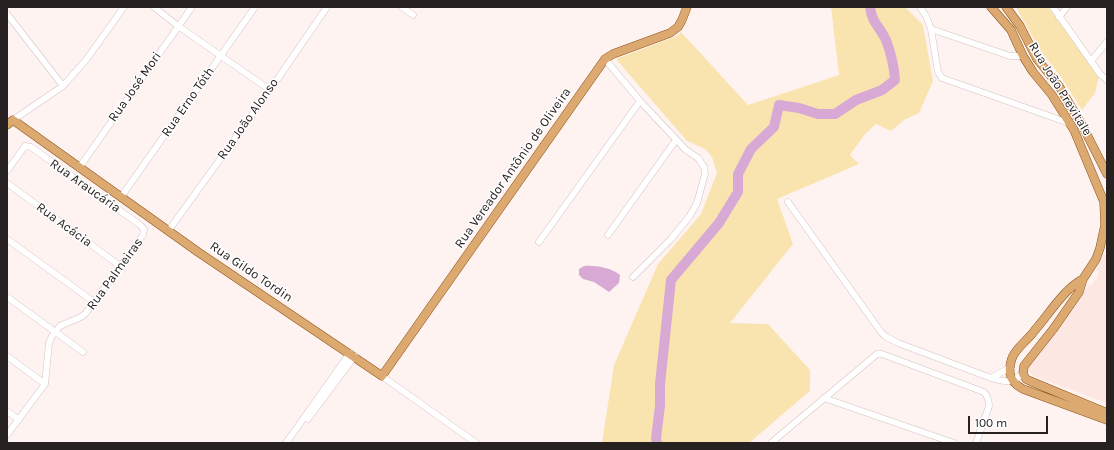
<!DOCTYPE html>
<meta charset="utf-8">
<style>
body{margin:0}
#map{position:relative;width:1114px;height:450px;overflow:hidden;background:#fff3f1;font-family:Karla,sans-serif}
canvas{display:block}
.frame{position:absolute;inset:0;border:8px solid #272221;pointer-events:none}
.scale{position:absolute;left:968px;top:416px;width:80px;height:18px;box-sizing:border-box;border:2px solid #272221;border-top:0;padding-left:5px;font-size:12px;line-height:14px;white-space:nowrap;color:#272221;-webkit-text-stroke:3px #fff;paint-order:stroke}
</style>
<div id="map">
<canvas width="1114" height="450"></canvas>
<div class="frame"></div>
<div class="scale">100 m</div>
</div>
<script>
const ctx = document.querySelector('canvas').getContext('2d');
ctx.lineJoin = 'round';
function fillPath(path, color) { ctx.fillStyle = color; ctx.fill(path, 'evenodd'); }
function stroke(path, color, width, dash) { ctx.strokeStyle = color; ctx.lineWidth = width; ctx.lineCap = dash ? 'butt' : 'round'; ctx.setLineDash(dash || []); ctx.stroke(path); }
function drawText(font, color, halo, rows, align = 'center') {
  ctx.font = font + ' Karla,sans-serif'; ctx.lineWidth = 3; ctx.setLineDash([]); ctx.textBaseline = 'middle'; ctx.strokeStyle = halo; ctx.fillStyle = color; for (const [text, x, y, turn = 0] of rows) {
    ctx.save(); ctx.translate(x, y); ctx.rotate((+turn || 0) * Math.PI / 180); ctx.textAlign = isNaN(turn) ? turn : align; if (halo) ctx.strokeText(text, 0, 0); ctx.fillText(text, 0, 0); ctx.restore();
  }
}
fillPath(new Path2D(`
 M1103,254L1107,256V403L1036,377L1032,375L1028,369V363L1089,285H1092L1094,280L1096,281L1099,271L1096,270Z`), '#fde7e3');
fillPath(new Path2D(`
 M831,7H905L923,25L933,81L919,113L904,120L891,131L876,124L865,134L850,155L859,164L777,199L793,244L730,323L768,324L810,370V391L749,443H602L614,365L658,264L701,214L717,173L712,157L705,149L687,141L616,59L677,36L681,32L748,105L839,75Z
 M1016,7H1048L1099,76L1095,93L1082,110L1061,77L1040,50Z`), '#f9e4b0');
fillPath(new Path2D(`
 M584,266C595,265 612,268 620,275L619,283L609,292L594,282L583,279L579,275V269Z`), '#d8a9d4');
stroke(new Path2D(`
 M657,443L656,438L660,406V384L671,280L719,223L738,192V174L751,149L774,127L779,105L799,108L818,114H835L856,100L882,90L895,80C894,66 891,53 886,40C880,27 872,23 870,7`), '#d8a9d4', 10);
const minor = new Path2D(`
 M154,7L178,26L270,90
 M402,7L413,15
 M920,7L926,16L931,29L938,72L942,78L1069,123
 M1053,7L1100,74L1107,80
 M7,14L63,86
 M1059,17L1067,7
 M931,29L1010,56H1023
 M605,59L640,101L686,150L698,158L704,167L705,174L697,203L689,217L671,239L633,277
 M1091,61L1107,42
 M13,120L63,86L86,60L124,7
 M79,168L192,7
 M7,171L25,146L31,147L140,225L144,229L143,235L86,313L81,317L60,326L52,336L49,343L45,384L7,435
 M7,183L120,266
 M121,197L255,7
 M788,202L881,332L885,336L898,343L991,378C1007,382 1009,384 1023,374
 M169,230L270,90L327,7
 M608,235L676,140
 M7,239L94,302
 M539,242L640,101
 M7,297L83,352
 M7,356L45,384
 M382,376L476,443
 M991,378L1011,367
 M824,398L954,443
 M7,411L19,420
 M308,419L355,356
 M286,443L350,353
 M771,443L877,354H882L984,392C988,397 989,400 989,406L976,443`);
const major = new Path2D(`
 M991,7L1011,30L1023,56L1033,72L1052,95L1074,130L1104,202L1105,225L1100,248L1096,259L1083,279L1079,292L1054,328L1024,366L1023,374L1026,379L1030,381L1107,413
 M1006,7L1020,26L1037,59L1059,86L1082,125L1107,174
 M7,125L13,120L198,252L382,376L605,59L613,54L670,33L678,27L682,20L687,7
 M1083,279C1064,289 1049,314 1035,330C1029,339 1018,346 1013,356C1011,360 1009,368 1010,373C1011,381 1017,386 1023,389L1107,420`);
stroke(minor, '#d1c3c1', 7);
stroke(major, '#8e5417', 9);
stroke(minor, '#fff', 6);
stroke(major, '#dca971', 8);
drawText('13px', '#272221', '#fff', [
 ["Rua José Mori",135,87,-55],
 ["Rua João Previtale",1060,89,58],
 ["Rua Erno Tóth",188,102,-55],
 ["Rua João Alonso",248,119,-55],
 ["Rua Vereador Antônio de Oliveira",513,168,-55],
 ["Rua Araucária",85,186,35],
 ["Rua Acácia",64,225,36],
 ["Rua Gildo Tordin",251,272,34],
 ["Rua Palmeiras",115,274,-54]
]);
</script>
